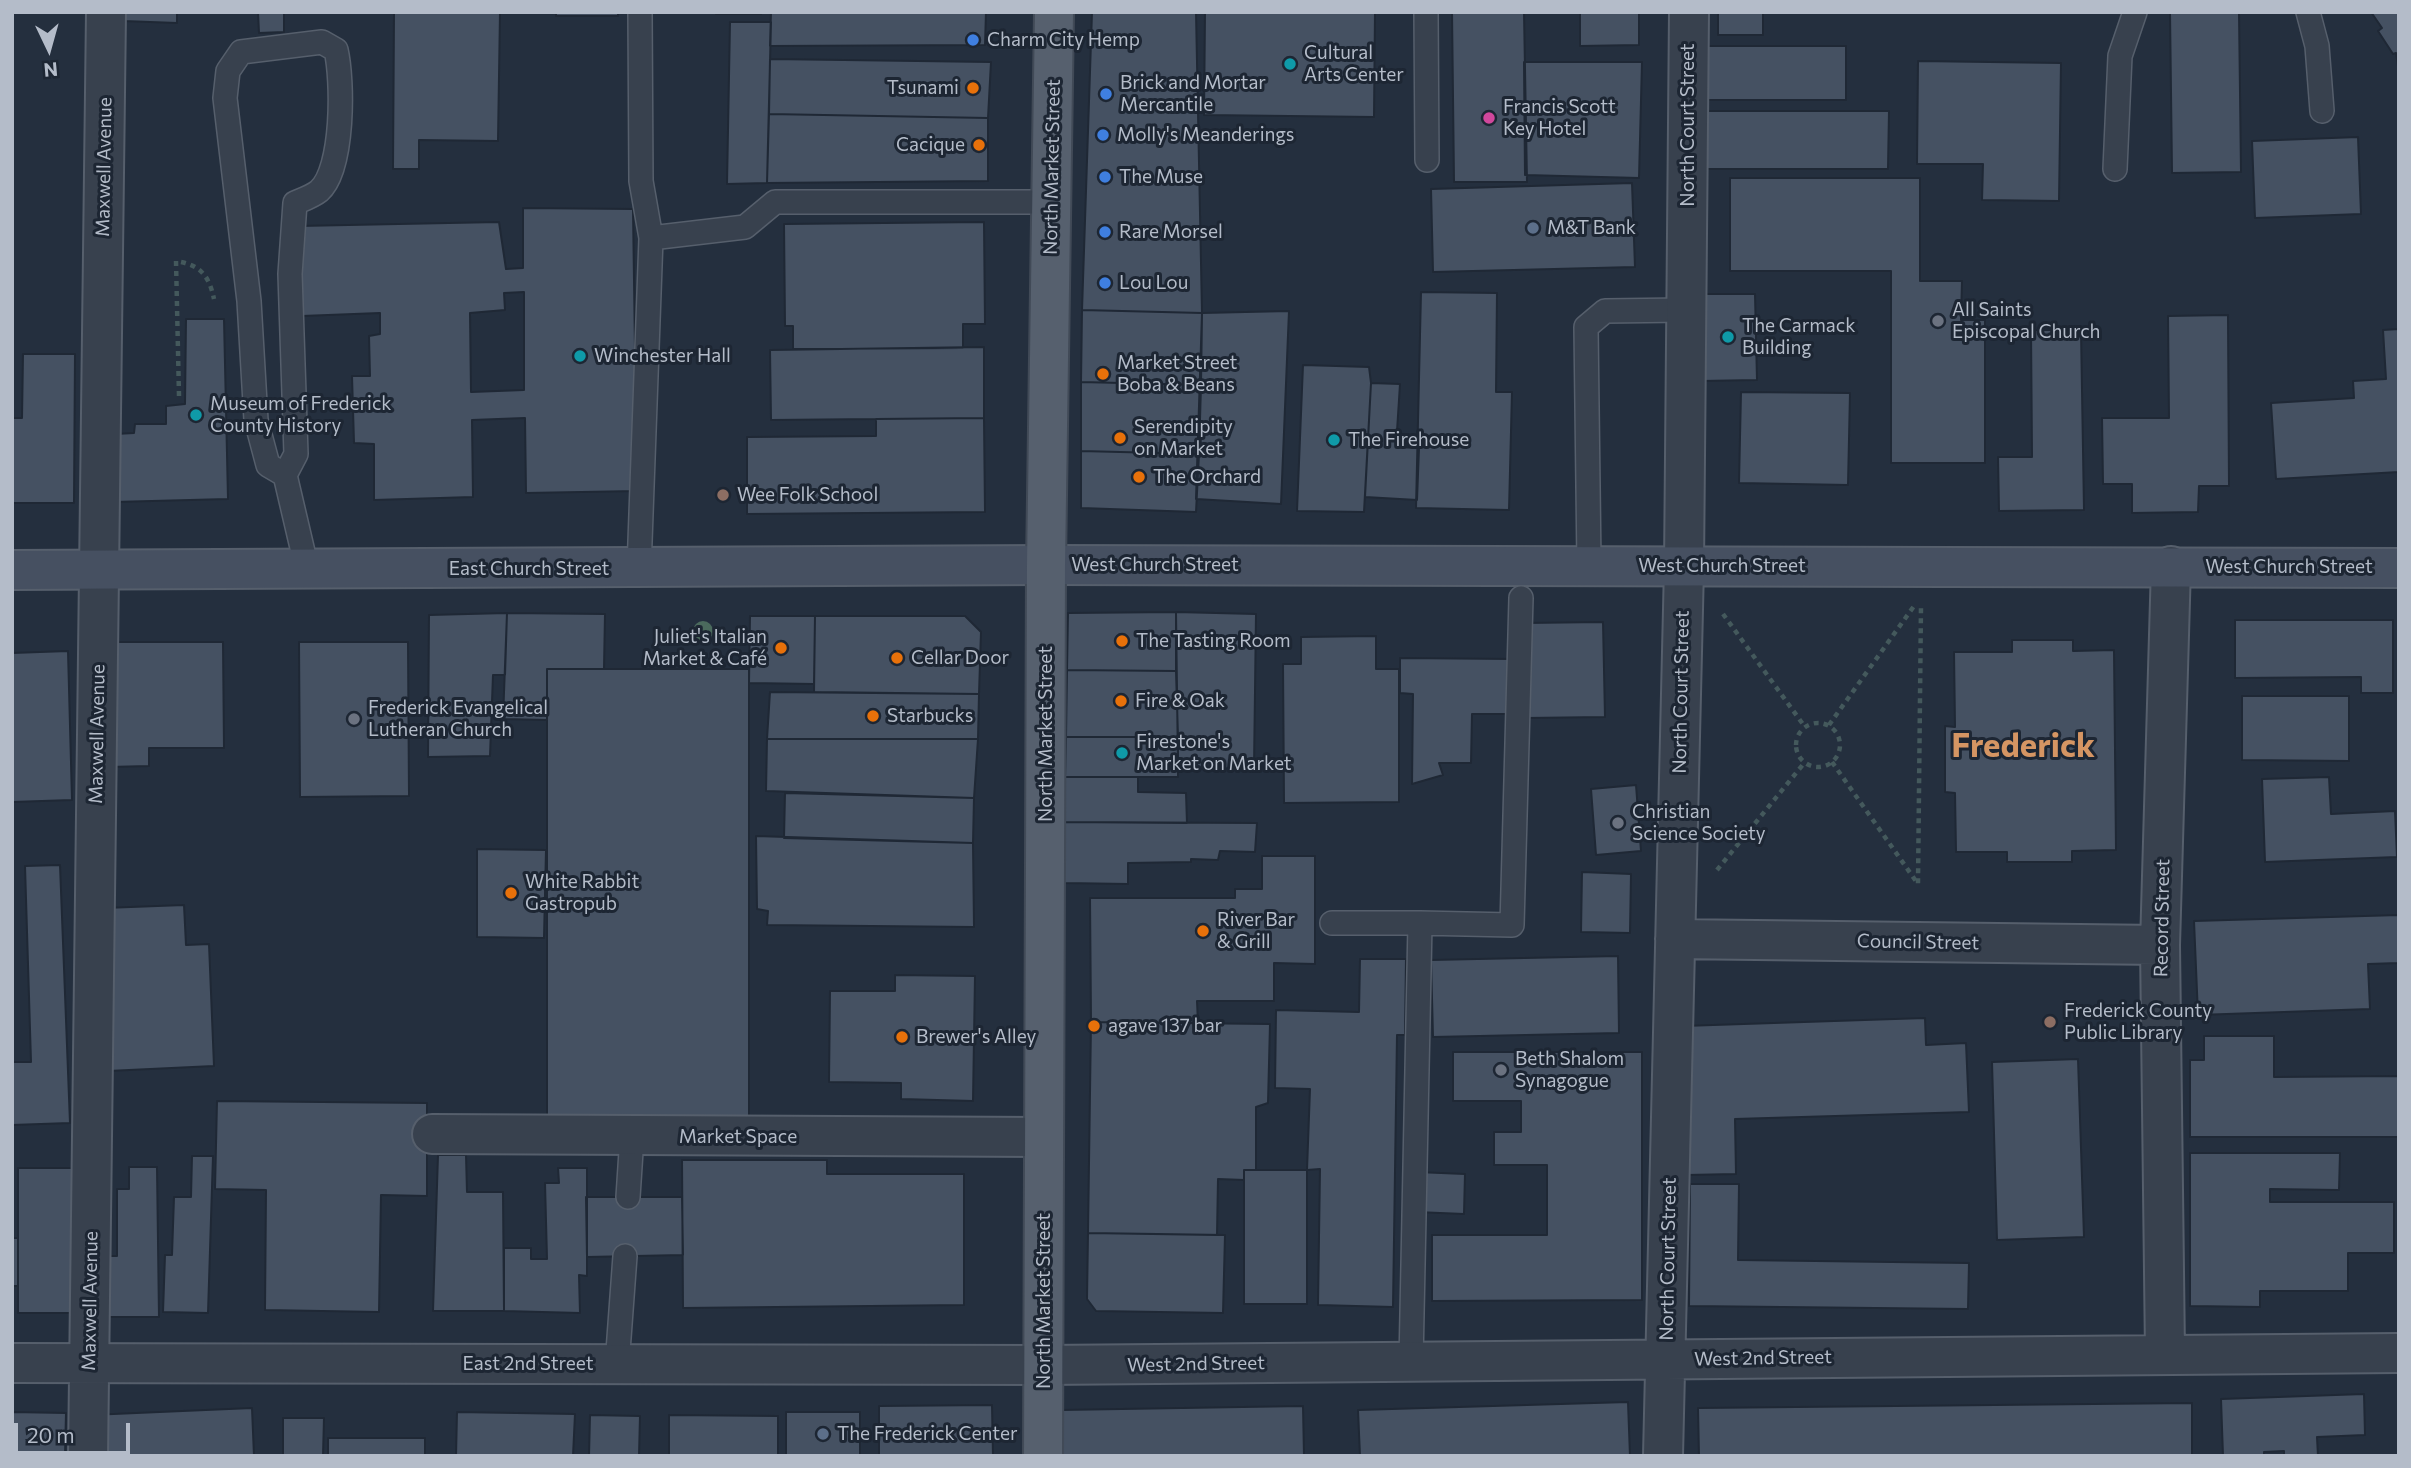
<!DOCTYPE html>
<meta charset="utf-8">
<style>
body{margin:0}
#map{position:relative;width:2411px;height:1468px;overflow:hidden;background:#242f3e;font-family:Commissioner,sans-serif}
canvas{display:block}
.frame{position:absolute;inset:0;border:14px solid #b4bcc9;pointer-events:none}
.north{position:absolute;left:14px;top:14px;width:70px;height:70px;-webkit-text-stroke:5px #1d2633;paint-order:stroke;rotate:175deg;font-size:19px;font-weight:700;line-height:28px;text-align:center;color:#b4bcc9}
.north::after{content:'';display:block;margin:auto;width:24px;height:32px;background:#b4bcc9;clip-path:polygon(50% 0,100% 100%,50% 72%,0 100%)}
.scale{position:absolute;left:14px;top:1423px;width:116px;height:32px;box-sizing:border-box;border:4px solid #b4bcc9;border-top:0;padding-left:9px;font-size:21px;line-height:24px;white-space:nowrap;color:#b4bcc9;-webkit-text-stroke:5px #1d2633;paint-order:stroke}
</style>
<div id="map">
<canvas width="2411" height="1468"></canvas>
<div class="frame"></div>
<div class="north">N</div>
<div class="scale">20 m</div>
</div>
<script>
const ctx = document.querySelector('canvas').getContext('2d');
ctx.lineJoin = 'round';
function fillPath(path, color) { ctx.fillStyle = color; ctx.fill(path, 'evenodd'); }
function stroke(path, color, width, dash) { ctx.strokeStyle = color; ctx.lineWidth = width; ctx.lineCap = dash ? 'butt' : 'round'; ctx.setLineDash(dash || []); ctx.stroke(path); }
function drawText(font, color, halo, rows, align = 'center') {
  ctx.font = font + ' Commissioner,sans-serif'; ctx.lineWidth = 6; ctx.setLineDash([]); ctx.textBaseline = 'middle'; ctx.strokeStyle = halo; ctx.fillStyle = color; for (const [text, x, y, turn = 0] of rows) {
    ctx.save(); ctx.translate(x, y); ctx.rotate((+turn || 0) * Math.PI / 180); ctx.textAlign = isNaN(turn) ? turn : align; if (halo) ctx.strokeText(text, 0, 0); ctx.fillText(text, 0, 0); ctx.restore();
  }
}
const building = new Path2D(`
 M123,12H177V23L123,21Z
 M258,12H284V32L259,33Z
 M394,12H500L498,141L419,140V169H393Z
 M556,12H618V16H556Z
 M716,12H761V14H716Z
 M771,12H986L985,45L770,46Z
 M1092,12H1196L1202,313L1082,310Z
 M1205,12H1375L1374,117L1204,115Z
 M1452,12H1524L1527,182H1454Z
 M1580,12H1639V45L1580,46Z
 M1718,12H1763V35H1718Z
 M2170,12H2239L2241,172L2172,173Z
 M2371,12H2399V72L2396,53L2393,54L2378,31L2382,28Z
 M730,22H771L767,183L727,184Z
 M1705,46H1846V100H1705Z
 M770,59L991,62L988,118L769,114Z
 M1918,61L2061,63L2059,201L1982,200L1983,164H1917Z
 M1524,62H1642L1639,178L1525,175Z
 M1705,111H1889L1888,169H1705Z
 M769,114L988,118V181L767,183Z
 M2358,137L2361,214L2255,218L2252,141Z
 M1730,178H1920V281H1962L1961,320H1985V463H1891V271H1730Z
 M1632,183L1635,267L1433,272L1431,189Z
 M523,208L633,209L637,491L526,493L525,418L472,420L473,497L374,500V444L354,443L352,376H370L369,336L380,334V313L302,316L298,226L499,222L506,269L523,268ZM524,292V390L471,392L470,313L505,310L504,293Z
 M984,222L985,324H963V348L793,349V326H785L784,224Z
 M1421,292L1497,293L1496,392H1512L1509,510L1416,508Z
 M1699,294H1755L1757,380L1701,381Z
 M1082,310L1202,313L1201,385L1081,382Z
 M1289,311L1281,504L1196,499L1202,313Z
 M2228,315L2229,486H2199L2198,512L2132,513V484H2103L2102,418H2169L2168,316Z
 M186,319H224L228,499L114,502L115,434L134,433L135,424H166V406L185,404Z
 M2399,329V472L2276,479L2271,403L2354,398L2353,381L2386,379L2383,330Z
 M2031,330H2081L2084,510L1999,511L1998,457H2032Z
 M984,347V418L771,420L770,350Z
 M23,354H75L74,503H12V418H22Z
 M1303,365L1369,367L1371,383L1364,512L1297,511Z
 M1081,382L1201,385L1199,454L1081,451Z
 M1371,383L1400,384L1396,447L1419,448L1417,500L1365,497Z
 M1741,392L1850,393L1848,485L1739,483Z
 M984,418L985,512L747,514V437L876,436V419Z
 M1081,451L1199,454L1196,512L1081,508Z
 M1176,612V671L1067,670L1068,613Z
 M1176,612L1256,614L1254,768L1178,769Z
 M507,613L605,614L604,669H547V720L503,719Z
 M507,613L505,675H493L490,756L428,757L429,615Z
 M750,616H815L814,684L749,683Z
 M815,616H965L981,632L979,694L814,692Z
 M2235,620H2393V693H2361V677L2235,678Z
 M1603,622L1605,717L1526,718L1524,623Z
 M1376,636V669H1399V802L1284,803L1283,664H1301V637Z
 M2012,640H2073V651L2114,650L2116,850L2072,851V862H2007V852H1956L1955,793L1945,792V726L1955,727L1954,652H2012Z
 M109,642H223L224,748H149V766L109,767Z
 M299,642H408L409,796L300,797Z
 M68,651L72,800L12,802V653Z
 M1400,658L1513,659L1512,714H1472L1471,763H1439L1443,775L1412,784L1413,694L1400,693Z
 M547,669H749V1122L547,1123Z
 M1067,670L1176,671L1178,737H1066Z
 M770,692L979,694L978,739H767Z
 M2242,696H2349V761L2242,760Z
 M1066,737H1178V777H1065Z
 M767,739H978L974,798L766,791Z
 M1065,777H1138V792L1186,793L1187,823L1065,822Z
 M2329,777L2331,814L2395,811L2397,857L2265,862L2262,779Z
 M1636,785L1641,851L1596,855L1591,789Z
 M785,793L974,798L973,843L784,838Z
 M1065,822L1257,823L1255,852L1220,851L1218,860L1191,859V862L1128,863V884L1064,883Z
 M756,836L973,843L974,927L767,925L768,911L757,909Z
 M477,849L546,850L544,938L477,937Z
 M1262,856H1315V964L1274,963V1001H1197L1198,1023L1091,1022L1090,898H1235V889H1262Z
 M60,865L70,1123L12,1125V1062H31L25,866Z
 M1582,872L1631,874L1630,933L1581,932Z
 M184,905L186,945L209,944L214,1066L108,1071L104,908Z
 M2399,915V963L2368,964L2370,1009L2198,1015L2194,921Z
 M1618,956L1619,1033L1433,1037L1431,960Z
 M1360,959H1406L1405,1035H1397L1393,1307L1318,1305L1320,1169L1307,1170L1310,1089L1275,1088L1276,1010L1359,1012Z
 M895,975L975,976L973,1101L901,1099V1083L829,1082L830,991H895Z
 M1925,1018L1926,1045L1966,1043L1969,1112L1735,1119L1736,1174L1687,1175L1683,1026Z
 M1091,1022L1270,1024L1268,1103L1256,1107V1170H1244V1180L1218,1179L1217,1235L1088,1233Z
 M2204,1036H2274V1077L2399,1076V1137H2190V1060H2204Z
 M1453,1052H1642V1300L1432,1301V1235H1547V1165H1494V1132H1521V1101H1453Z
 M2078,1059L2084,1237L1997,1240L1992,1062Z
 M217,1101L427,1103V1196L381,1195L379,1312L265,1310L266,1190L215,1189Z
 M2190,1153H2340L2339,1190L2270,1189V1202H2394V1253H2348V1291H2260V1307L2190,1306Z
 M438,1155H466L467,1192H503L504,1311H433Z
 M192,1156H213L208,1313L163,1312L165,1255H172L174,1197H191Z
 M682,1160H827V1174H964V1305L683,1308Z
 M129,1167H157L159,1317H98L102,1256H117V1189H129Z
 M18,1168H74V1313H18Z
 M558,1168H587V1276L579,1275L580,1313L504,1311V1248H531V1259H547L545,1183H559Z
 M1244,1170H1307V1304H1244Z
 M1417,1172L1465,1174L1464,1214L1416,1212Z
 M1690,1184H1739L1738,1260L1969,1263L1968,1309L1689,1306Z
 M586,1197H682L683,1255L587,1257Z
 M1088,1233L1225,1235L1223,1313L1096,1311L1087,1299Z
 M12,1238H18V1286H12Z
 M2364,1394L2365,1435L2317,1437L2318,1456H2284V1451L2264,1452V1456H2223L2221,1399Z
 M1628,1402L1630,1456H1360L1358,1410Z
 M2192,1403V1456H1699L1698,1408Z
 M992,1405L993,1456H879V1406Z
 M1303,1406L1304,1456H1062L1061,1410Z
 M252,1408L254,1456H92L90,1415Z
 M12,1412L66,1413L65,1456H12Z
 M457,1412L575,1414L573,1456H456Z
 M786,1412H860V1456H786Z
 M590,1415L640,1416L639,1456H589Z
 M669,1415L778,1416V1456H669Z
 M283,1418H324L323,1456H283Z
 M328,1438H425V1456H328Z`);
fillPath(building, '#455162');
stroke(building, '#1f2835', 2);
const lane = new Path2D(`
 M1426,12L1427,160
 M2308,12L2317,46L2322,111
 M2115,169L2120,56L2135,12
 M651,238L745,227L775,202H1052
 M285,475L268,465L256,420L249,301L225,98L228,71L241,52L322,42L336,50C343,80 344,169 319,191C313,196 302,200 295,203L290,274L296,454L285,475L307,569
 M1589,565L1586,327L1605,311L1686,310
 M639,569L651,238L641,181L640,12
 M1332,923H1420
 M628,1197L632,1136
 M1411,1362L1420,923L1512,925L1521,598
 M617,1365L625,1256`);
const street = new Path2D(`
 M1675,939L2160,945
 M432,1134L1044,1137
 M2165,1353L2160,945L2171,566
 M12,1363L1044,1365L2399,1353
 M88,1456L106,12
 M1663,1456L1684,567L1689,12`);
const secondary = new Path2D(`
 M12,570L1046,565L2399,568`);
const primary = new Path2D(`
 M1043,1456L1046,565L1054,12`);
stroke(lane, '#565f6c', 26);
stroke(street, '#565f6c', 42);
stroke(secondary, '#565f6c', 42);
stroke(primary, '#414a57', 42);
stroke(new Path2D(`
 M179,396L176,261C200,265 209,275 214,299
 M1723,614L1805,727
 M1796 745a22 22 0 1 1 44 0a22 22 0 1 1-44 0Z
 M1829,725L1914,606
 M1832,762L1918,884L1921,606
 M1717,870L1805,762`), '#44595c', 4.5, [5, 5]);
stroke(lane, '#38414e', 23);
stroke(street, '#38414e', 38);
stroke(secondary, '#465061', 38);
stroke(primary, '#56606e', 38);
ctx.fillStyle = '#4b6a5d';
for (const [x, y] of [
 [703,631]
]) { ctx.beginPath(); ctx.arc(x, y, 10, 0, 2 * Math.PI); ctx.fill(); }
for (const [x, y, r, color] of [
 [973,40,7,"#3f7fe0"],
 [1290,64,7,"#0f9aa8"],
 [973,88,7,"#e8710a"],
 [1106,94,7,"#3f7fe0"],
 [1489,118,7,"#d1479c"],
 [1103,135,7,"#3f7fe0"],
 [979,145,7,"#e8710a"],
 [1105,177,7,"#3f7fe0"],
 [1533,228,7,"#5c6f8a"],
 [1105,232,7,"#3f7fe0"],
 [1105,283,7,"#3f7fe0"],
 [1938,321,7,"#6b7280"],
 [1728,337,7,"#0f9aa8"],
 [580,356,7,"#0f9aa8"],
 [1103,374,7,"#e8710a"],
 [196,415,7,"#0f9aa8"],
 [1120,438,7,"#e8710a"],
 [1334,440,7,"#0f9aa8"],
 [1139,477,7,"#e8710a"],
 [723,495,7,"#8d6e63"],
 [1122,641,7,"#e8710a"],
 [781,648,7,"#e8710a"],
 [897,658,7,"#e8710a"],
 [1121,701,7,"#e8710a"],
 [873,716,7,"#e8710a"],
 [354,719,7,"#6b7280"],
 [1122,753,7,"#0f9aa8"],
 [1618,823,7,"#6b7280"],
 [511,893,7,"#e8710a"],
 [1203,931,7,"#e8710a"],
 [2050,1022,7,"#8d6e63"],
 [1094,1026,7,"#e8710a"],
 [902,1037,7,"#e8710a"],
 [1501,1070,7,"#6b7280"],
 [823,1434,7,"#5c6f8a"]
]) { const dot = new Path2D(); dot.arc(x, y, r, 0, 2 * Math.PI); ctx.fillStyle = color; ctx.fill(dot); stroke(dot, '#1d2633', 2.5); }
drawText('19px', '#b4bcc9', '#1d2633', [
 ["Charm City Hemp",987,40],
 ["Cultural",1304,53],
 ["Arts Center",1304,75],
 ["Brick and Mortar",1120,83],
 ["Mercantile",1120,105],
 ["Tsunami",959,88,"right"],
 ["Francis Scott",1503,107],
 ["Key Hotel",1503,129],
 ["Molly's Meanderings",1117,135],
 ["Cacique",965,145,"right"],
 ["The Muse",1119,177],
 ["M&T Bank",1547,228],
 ["Rare Morsel",1119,232],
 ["Lou Lou",1119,283],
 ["All Saints",1952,310],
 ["Episcopal Church",1952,332],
 ["The Carmack",1742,326],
 ["Building",1742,348],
 ["Winchester Hall",594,356],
 ["Market Street",1117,363],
 ["Boba & Beans",1117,385],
 ["Museum of Frederick",210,404],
 ["County History",210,426],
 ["Serendipity",1134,427],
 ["on Market",1134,449],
 ["The Firehouse",1348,440],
 ["The Orchard",1153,477],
 ["Wee Folk School",737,495],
 ["Juliet's Italian",767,637,"right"],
 ["Market & Café",767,659,"right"],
 ["The Tasting Room",1136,641],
 ["Cellar Door",911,658],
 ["Fire & Oak",1135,701],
 ["Frederick Evangelical",368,708],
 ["Lutheran Church",368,730],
 ["Starbucks",887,716],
 ["Firestone's",1136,742],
 ["Market on Market",1136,764],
 ["Christian",1632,812],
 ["Science Society",1632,834],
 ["White Rabbit",525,882],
 ["Gastropub",525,904],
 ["River Bar",1217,920],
 ["& Grill",1217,942],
 ["Frederick County",2064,1011],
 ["Public Library",2064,1033],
 ["agave 137 bar",1108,1026],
 ["Brewer's Alley",916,1037],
 ["Beth Shalom",1515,1059],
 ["Synagogue",1515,1081],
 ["The Frederick Center",837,1434]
], 'left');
drawText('19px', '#b4bcc9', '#1d2633', [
 ["North Court Street",1688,125,-90],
 ["Maxwell Avenue",104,167,-89],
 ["North Market Street",1052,167,-89],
 ["West Church Street",1155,565],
 ["West Church Street",1722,566],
 ["West Church Street",2289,567],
 ["East Church Street",529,569],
 ["North Court Street",1681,692,-89],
 ["Maxwell Avenue",97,734,-89],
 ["North Market Street",1046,734,-90],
 ["Record Street",2162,918,-89],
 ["Council Street",1918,942,1],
 ["Market Space",738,1137],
 ["North Court Street",1668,1259,-89],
 ["Maxwell Avenue",90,1301,-89],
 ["North Market Street",1044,1301,-90],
 ["West 2nd Street",1763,1358,-1],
 ["East 2nd Street",528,1364],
 ["West 2nd Street",1196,1364,-1]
]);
drawText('bold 33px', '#d59563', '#1d2633', [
 ["Frederick",2023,746]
]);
</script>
